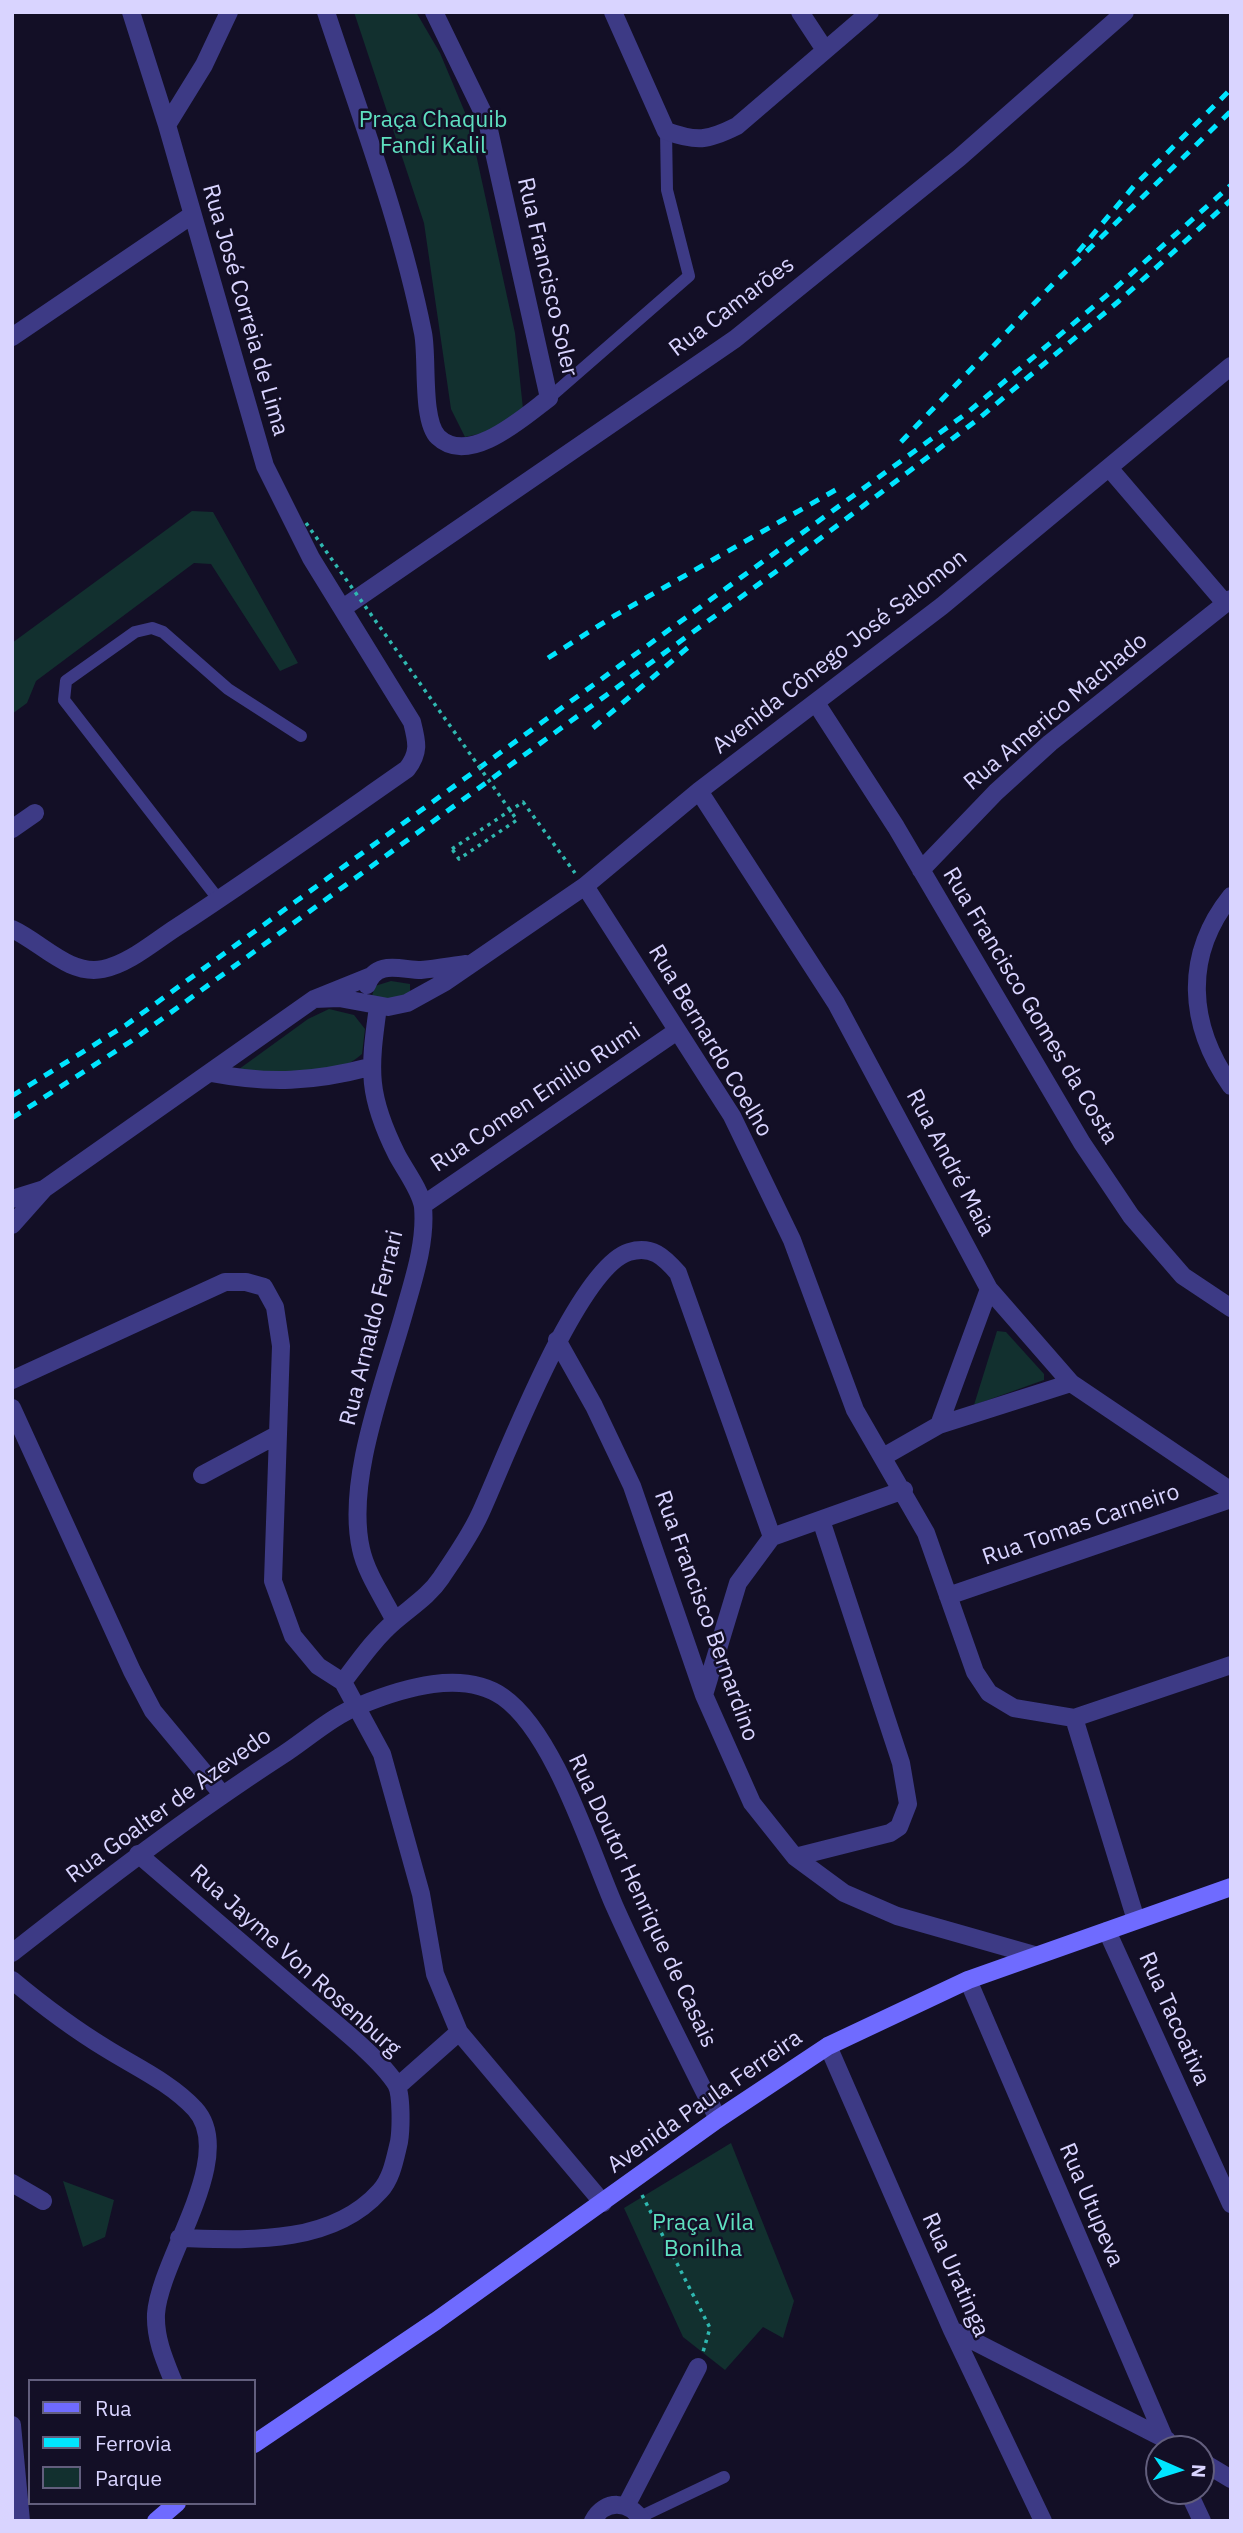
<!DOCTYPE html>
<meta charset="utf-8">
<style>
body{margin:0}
#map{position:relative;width:1243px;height:2533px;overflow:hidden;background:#130f26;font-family:"IBM Plex Sans",sans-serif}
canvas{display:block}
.frame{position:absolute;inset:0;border:14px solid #d9d4ff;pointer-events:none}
.legend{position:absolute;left:28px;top:2379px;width:228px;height:126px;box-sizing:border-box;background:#130f26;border:2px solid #625e7d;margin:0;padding:9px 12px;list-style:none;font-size:21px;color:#d9d4ff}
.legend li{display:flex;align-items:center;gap:14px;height:35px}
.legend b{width:35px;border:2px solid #625e7d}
.north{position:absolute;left:1145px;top:2435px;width:70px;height:70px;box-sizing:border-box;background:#130f26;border:2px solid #625e7d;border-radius:50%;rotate:93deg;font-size:19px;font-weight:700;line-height:28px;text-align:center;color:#d9d4ff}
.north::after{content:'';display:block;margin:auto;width:24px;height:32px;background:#00e5ff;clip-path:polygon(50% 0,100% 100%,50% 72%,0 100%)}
</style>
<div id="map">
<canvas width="1243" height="2533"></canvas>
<div class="frame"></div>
<ul class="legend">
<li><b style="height:9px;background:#6f6bff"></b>Rua</li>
<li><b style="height:9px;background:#00e5ff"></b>Ferrovia</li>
<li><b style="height:19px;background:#12302f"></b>Parque</li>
</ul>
<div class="north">N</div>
</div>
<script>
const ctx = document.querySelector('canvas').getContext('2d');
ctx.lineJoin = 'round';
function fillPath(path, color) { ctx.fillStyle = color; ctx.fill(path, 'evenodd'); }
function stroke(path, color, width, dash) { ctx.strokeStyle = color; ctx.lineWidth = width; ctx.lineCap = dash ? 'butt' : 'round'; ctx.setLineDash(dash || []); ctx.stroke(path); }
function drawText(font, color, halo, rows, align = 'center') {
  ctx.font = font + ' "IBM Plex Sans",sans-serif'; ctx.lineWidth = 5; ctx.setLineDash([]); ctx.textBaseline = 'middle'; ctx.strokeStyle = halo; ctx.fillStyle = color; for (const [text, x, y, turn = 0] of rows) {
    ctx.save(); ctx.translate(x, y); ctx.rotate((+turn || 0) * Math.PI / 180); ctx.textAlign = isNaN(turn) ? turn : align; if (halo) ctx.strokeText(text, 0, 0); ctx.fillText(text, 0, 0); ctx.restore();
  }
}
fillPath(new Path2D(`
 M354,12H416L440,53L469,122L515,333L523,409L492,431L465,437L451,409L424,223Z
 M192,511L213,512L298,663L280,671L211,564L194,563L36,681L27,703L12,714V643Z
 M391,981L410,984V992L395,1000L372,996L375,986Z
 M329,1009L354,1015L365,1029L362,1054C328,1084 277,1073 235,1072L308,1019Z
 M997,1331L1006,1332L1044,1374V1380L974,1405Z
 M731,2143L794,2301L783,2338L763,2327L725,2370L683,2337L624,2208Z
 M63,2181L114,2200L105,2237L83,2247Z`), '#12302f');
stroke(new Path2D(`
 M452,849L523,802L575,873
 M642,2195L710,2328L703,2352`), '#2fb8b0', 3.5, [3.5, 5]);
stroke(new Path2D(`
 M549,398L689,276L667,190L666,131
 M219,900L64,700L66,681L135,632L152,628L163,632L228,689L301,736
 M640,2517L724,2477`), '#3d3a85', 12);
stroke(new Path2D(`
 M326,12C361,118 401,223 423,333C428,357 421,420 438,437C469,467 525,416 549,398L487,121L434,12
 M613,12L666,131C697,142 707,141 737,126L870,12
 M800,12L825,50
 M167,125L204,65L229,12
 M12,337L192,215
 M1110,469L1225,603
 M343,608L735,339L959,158L1125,12
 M816,703L896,827L1082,1143L1131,1216L1183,1276L1231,1308
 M699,791L836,1003L989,1289L1071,1383L1231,1491
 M12,829L35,813
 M921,870L996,792L1050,743L1231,599
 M585,886L732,1116L792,1240L855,1410L926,1533L975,1672L989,1693L1014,1708L1074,1718L1231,1665
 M1231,896C1183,956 1188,1025 1231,1086
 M12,929C41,942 69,976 103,969C129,964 155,941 177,927C255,876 331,822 407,769C420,752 417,742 412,722L311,558L265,466L167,125L131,12
 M367,985C376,959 401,970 421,970C436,969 451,966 466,964
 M314,999L339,998L388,1007L407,1003L445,982L585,886L699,791L942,606L1231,366
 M378,1007C369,1071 367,1095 397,1155C405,1170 421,1191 423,1207C426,1240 415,1275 406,1306C387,1376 345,1479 361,1549C366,1573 384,1599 395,1621
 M211,1073C269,1084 313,1082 370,1067
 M12,1199L44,1189
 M423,1205L677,1031
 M12,1225L44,1189L314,999L371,976
 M557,1340L594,1406L632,1486L704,1695L752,1803L795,1857L844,1893L897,1916L1034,1955
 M12,1380L225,1282H246L264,1287L275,1307L281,1346L273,1581L293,1636L318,1666L343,1682L382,1754L421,1894L435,1974L459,2032L603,2203
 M12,1408L132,1671L153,1711L222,1794
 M939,1425L989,1289
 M883,1457L939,1425L1071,1383
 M202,1475L275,1436
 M948,1596L1231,1499
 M343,1682C359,1661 374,1639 395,1621C411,1607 429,1596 441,1578C455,1557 470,1536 480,1514C504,1462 577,1268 629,1252C652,1245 664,1257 678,1273L772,1537
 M704,1695L738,1583L772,1537L904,1490
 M1074,1718L1136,1920
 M138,1854C195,1903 251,1951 308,2000C332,2021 380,2058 396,2084C402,2094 401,2130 399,2142C395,2158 392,2178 380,2191C331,2246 246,2240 179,2238
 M795,1857L890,1833L899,1827L908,1804L901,1763L821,1520
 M1107,1931L1231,2204
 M12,1953C100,1884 187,1817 281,1756C306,1740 333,1715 361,1705C403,1688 463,1669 503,1697C554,1733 589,1847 614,1905C646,1977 683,2048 718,2119
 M12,1980C42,2005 74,2029 107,2049C136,2067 171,2083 195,2109C238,2156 160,2258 156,2314C155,2338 164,2359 173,2381
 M968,1980L1169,2449
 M828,2046L952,2330L1043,2521
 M398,2086L459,2032
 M12,2183L43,2201
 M952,2330L1167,2440
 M12,2425L21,2521
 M1201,2461L1231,2479
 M1188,2491L1202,2521
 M626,2506L698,2367
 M593,2521C604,2499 630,2500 642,2521`), '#3d3a85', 18);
stroke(new Path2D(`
 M254,2444L436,2321L718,2119L828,2046L968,1980L1231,1887
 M156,2521L177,2503`), '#6f6bff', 18);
stroke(new Path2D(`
 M1078,252L1134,186L1231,89
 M901,442L1053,284L1231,111
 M548,658L614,616L839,488
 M593,728L692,644
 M12,1096L126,1025L967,413L1112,291L1231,185
 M12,1118L133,1040L785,565L977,420L1119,301L1231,200`), '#00e5ff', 5, [10, 9]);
stroke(new Path2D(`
 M306,523L517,820L459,859L452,849`), '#2fb8b0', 3.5, [3.5, 5]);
drawText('23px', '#5fe0c0', '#130f26', [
 ["Praça Chaquib",433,120],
 ["Fandi Kalil",433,146],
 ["Praça Vila",703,2223],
 ["Bonilha",703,2249]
]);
drawText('23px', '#d9d4ff', '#130f26', [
 ["Rua Francisco Soler",547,277,77],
 ["Rua Camarões",732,307,-37],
 ["Rua José Correia de Lima",245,310,74],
 ["Avenida Cônego José Salomon",840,652,-38],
 ["Rua Americo Machado",1056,712,-40],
 ["Rua Francisco Gomes da Costa",1030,1006,59],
 ["Rua Bernardo Coelho",710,1041,59],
 ["Rua Comen Emilio Rumi",536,1098,-34],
 ["Rua André Maia",950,1163,62],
 ["Rua Arnaldo Ferrari",372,1328,-76],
 ["Rua Tomas Carneiro",1081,1525,-19],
 ["Rua Francisco Bernardino",706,1616,70],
 ["Rua Goalter de Azevedo",169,1806,-36],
 ["Rua Doutor Henrique de Casais",642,1901,65],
 ["Rua Jayme Von Rosenburg",295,1961,42],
 ["Rua Tacoativa",1174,2019,66],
 ["Avenida Paula Ferreira",705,2102,-35],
 ["Rua Utupeva",1091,2205,67],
 ["Rua Uratinga",955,2275,66]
]);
</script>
